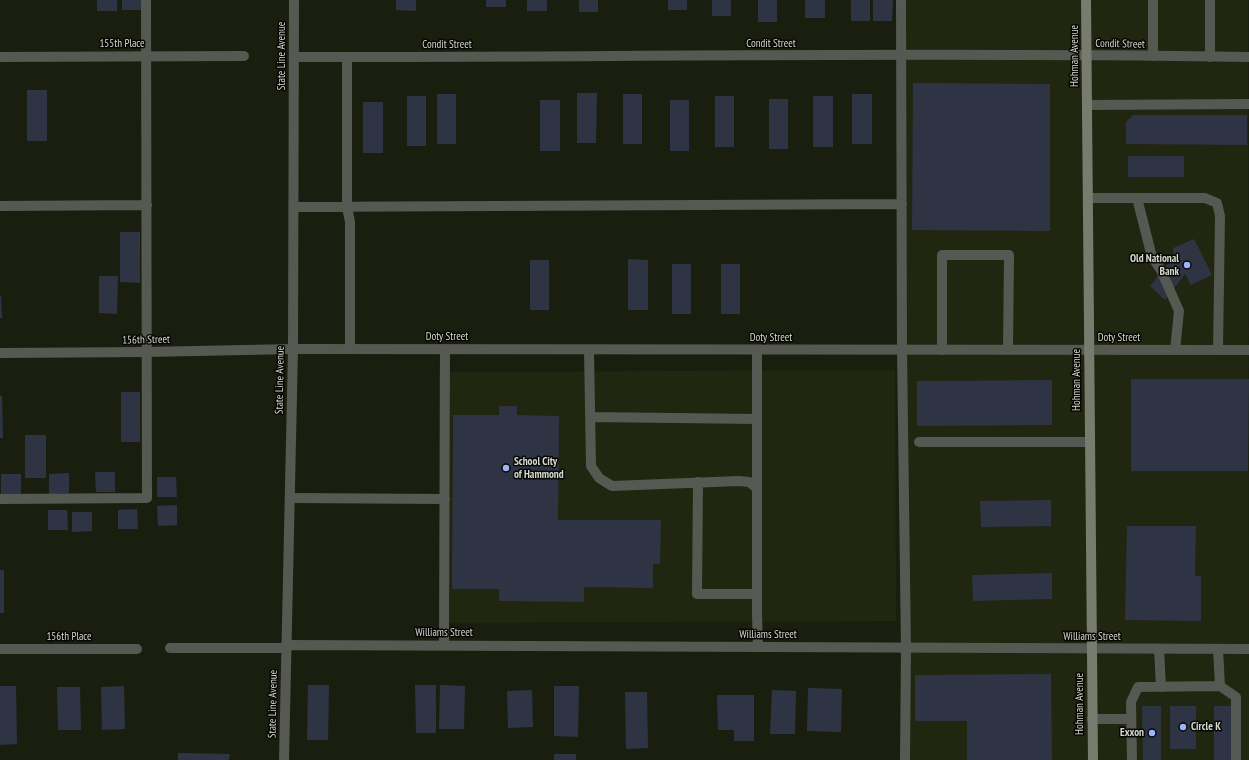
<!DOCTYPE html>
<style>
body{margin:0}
canvas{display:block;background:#1a1e0f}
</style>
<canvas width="1249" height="760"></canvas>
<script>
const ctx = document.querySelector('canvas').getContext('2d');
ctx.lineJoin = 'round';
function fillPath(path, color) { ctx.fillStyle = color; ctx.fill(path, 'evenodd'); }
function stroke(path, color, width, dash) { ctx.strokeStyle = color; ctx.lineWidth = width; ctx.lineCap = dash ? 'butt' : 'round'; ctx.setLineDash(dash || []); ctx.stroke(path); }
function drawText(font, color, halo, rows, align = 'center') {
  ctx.font = font + ' "PT Sans Narrow",sans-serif'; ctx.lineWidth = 3; ctx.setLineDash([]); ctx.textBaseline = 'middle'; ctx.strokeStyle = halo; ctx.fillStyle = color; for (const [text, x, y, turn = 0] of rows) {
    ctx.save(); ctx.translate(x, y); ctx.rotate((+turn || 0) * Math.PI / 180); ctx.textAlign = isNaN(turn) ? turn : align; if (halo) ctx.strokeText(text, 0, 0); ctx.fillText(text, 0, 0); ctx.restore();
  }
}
fillPath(new Path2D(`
 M901,0H1248L1249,760H901L900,367Z
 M895,370L896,621L441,623L439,372Z`), '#20260f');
fillPath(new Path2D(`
 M97,0H117V11H97Z
 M122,0H141V10H122Z
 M396,0H416V11L396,10Z
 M486,0H506V7H486Z
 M527,0H547V11H527Z
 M579,0H598V12H579Z
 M668,0H687V10H668Z
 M712,0H731V16H712Z
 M758,0H777V22H758Z
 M805,0H825V18H805Z
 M851,0H870V21H851Z
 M873,0H893L892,21H873Z
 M913,83L1050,84V231L912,230Z
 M27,90H47V141H27Z
 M577,93H597L596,143H577Z
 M437,94H456V144H437Z
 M623,94H642V144H623Z
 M852,94H872V144H852Z
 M407,96H426V146H407Z
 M715,96H734V147H715Z
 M813,96H833V147H813Z
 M769,99H788V149H769Z
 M540,100H560V151H540Z
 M670,100H689V151H670Z
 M363,102H383V153H363Z
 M1133,115H1247V145L1126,144V122Z
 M1128,156H1184V177H1128Z
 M120,232H140V283L120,282Z
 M1194,239L1212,275L1191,285L1185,274L1165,300L1150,286L1174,256L1173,248Z
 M628,259L648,260V310H628Z
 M530,260H549V310H530Z
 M672,264H691V314H672Z
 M721,264H740V314H721Z
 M99,276H118L117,314L99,313Z
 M0,296H1L2,318H0Z
 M1131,379H1249L1248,471H1131Z
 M1052,380V425L917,426V381Z
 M121,392H140V442H121Z
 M2,395L3,438H0V396Z
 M499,406H517V415L559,416L558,520H661L660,564H653V588L584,587V602L499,601V589H452L453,415H499Z
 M25,435H46V478H25Z
 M95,472H115V492H96Z
 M69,473V493L49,494V474Z
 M1,474H21V494H1Z
 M157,477H176L177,497H157Z
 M1051,500V526L981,527L980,501Z
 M177,505V525L158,526L157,506Z
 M137,509L138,529H118V510Z
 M48,510H67L68,530H48Z
 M72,512H92V531L72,532Z
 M1127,526H1196L1195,576H1201V621L1125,620Z
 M0,570H4V613H0Z
 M1052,573V599L973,601L972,575Z
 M1051,674L1052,760H967V721H915V675Z
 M308,685H329L328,740H307Z
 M415,685H436V733H416Z
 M440,685L465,686L464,729H439Z
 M0,686H16L17,744L0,745Z
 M124,686L125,729L102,730L101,687Z
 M554,686H579L578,737L554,736Z
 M57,687H80L81,730H58Z
 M808,688L842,689L841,732L807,731Z
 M532,690L533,727L508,728L507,691Z
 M772,690L796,691L795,734H770Z
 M625,692H647L648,748L626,749Z
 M717,695H754V741H734V730H718Z
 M1142,706H1161V760H1143Z
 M1170,706H1196V749H1170Z
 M1214,706H1232L1233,760H1214Z
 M178,753L230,754L229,760H178Z
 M554,754H576V760H554Z`), '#2f3444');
stroke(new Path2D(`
 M901,0L902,350L906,648L905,760
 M1153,0V56
 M347,57V207L350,222V349
 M1210,57V0
 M1087,105L1249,104
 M1088,198H1205L1217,203L1220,216L1218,350
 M1137,198L1152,257L1161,270L1179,311L1175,350
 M0,206L147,205
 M294,207L902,204
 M589,350L591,466L599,478L612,486L739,481L749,482L757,488V615L758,647
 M942,350V255H1009L1008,350
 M590,417L757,419
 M919,442H1090
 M698,482L697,594H757
 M757,488V350
 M290,498L445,499
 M0,499L147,498L146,0
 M444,645L445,349
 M1159,649L1161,687
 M1218,649L1220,686
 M1092,719H1131
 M1132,760L1131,702L1138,687L1220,686L1236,697V760`), '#565951', 10);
stroke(new Path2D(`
 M0,57L244,56
 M294,57C612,57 931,52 1249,57
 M0,353L147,352L293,349L1249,350
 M286,645L1249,649
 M170,648H286
 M0,649H137`), '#565951', 10);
stroke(new Path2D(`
 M284,760L293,349L294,0`), '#565951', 10);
stroke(new Path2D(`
 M1086,0L1093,760`), '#787c6f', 10);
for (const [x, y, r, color] of [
 [1187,265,4,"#9db4fd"],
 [506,468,4,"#9db4fd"],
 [1183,727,4,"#9db4fd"],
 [1152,733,4,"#9db4fd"]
]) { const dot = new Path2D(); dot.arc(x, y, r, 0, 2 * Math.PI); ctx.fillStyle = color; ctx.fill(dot); stroke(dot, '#060703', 1.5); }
drawText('11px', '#d6d9cf', '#060703', [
 ["155th Place",122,44],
 ["Condit Street",771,44],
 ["Condit Street",1120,44,1],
 ["Condit Street",447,45],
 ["State Line Avenue",282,56,-90],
 ["Hohman Avenue",1075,56,-90],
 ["Doty Street",447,337],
 ["Doty Street",771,338],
 ["Doty Street",1119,338],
 ["156th Street",146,340,-1],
 ["State Line Avenue",280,380,-89],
 ["Hohman Avenue",1077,380,-90],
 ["Williams Street",444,633],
 ["Williams Street",768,635],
 ["156th Place",69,637],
 ["Williams Street",1092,637],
 ["State Line Avenue",273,704,-89],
 ["Hohman Avenue",1080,704,-90]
]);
drawText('bold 11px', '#d6d9cf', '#060703', [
 ["Old National",1179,259],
 ["Bank",1179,272],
 ["School City",514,462,"left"],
 ["of Hammond",514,475,"left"],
 ["Circle K",1191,727,"left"],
 ["Exxon",1144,733]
], 'right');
</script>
